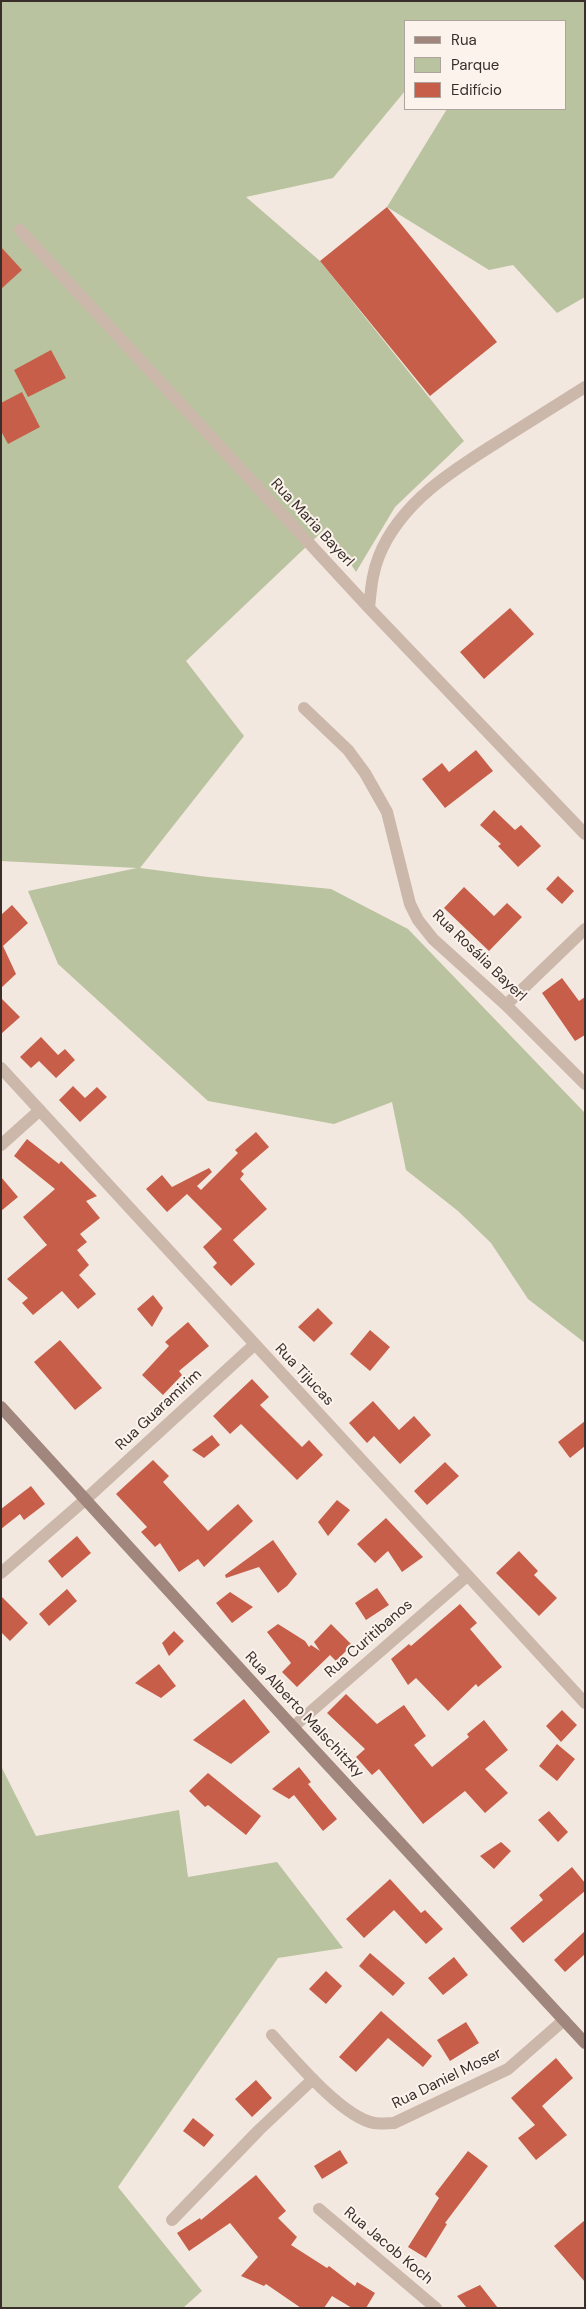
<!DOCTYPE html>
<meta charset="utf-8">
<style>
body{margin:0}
#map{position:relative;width:586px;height:2309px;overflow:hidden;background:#f3e8df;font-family:"DM Sans",sans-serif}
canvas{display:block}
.frame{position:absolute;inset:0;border:2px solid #3a2e2a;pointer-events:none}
.legend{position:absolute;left:404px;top:20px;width:162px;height:90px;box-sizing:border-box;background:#fbf3ec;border:1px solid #aea49e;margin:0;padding:6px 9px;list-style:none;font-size:15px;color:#3a2e2a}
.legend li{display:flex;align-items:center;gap:10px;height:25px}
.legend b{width:25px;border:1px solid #aea49e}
</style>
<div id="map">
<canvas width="586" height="2309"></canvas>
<div class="frame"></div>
<ul class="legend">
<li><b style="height:6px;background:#a0867c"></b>Rua</li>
<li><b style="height:14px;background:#b9c39f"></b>Parque</li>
<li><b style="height:14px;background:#c75e49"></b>Edifício</li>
</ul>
</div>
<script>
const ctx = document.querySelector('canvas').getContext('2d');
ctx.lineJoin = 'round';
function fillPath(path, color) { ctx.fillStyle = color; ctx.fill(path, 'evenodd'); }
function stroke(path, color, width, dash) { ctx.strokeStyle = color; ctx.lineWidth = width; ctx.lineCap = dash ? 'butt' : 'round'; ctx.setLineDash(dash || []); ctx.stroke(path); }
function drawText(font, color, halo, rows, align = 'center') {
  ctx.font = font + ' "DM Sans",sans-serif'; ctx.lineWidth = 4; ctx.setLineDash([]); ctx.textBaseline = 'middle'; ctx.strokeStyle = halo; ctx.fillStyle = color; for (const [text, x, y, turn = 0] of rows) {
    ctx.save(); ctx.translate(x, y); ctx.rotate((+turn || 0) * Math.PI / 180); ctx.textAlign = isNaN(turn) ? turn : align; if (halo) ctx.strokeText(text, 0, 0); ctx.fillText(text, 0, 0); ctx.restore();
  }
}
fillPath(new Path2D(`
 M1,1H585V297L557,313L513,265L489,270L387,207L447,109H565V21H405V91L333,178L246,197L320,261L464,441L395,507L356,572L327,527L186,661L244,736L140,868L208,877L331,889L408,929L585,1113V1343L528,1299L491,1243L458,1211L406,1170L392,1102L334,1124L208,1101L58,964L28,891L137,868L1,861Z
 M1,1766L36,1836L179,1810L188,1877L277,1862L343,1948L278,1958L118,2187L202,2291L183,2308H1Z`), '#b9c39f');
fillPath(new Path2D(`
 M387,207L497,342L430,396L320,261Z
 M1,247L22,270L1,289Z
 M51,350L66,378L28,397L14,370Z
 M22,392L40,427L8,444L1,431V403Z
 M510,608L534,634L484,679L460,652Z
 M476,750L493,771L445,808L422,779L442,763L449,772Z
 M494,810L515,830L521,825L541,846L518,867L498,846L501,844L480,825Z
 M558,876L574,891L562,904L546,889Z
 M464,887L494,916L507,903L522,917L489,951L444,908Z
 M12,905L28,923L3,946L16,974L1,988V915Z
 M562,978L579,1001L585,997V1035L575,1041L542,993Z
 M1,998L20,1017L1,1034Z
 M41,1037L58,1055L65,1049L75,1060L56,1078L39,1061L31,1068L20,1057Z
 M73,1086L85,1098L97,1087L107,1097L80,1122L59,1100Z
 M256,1132L269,1147L241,1171L244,1174L240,1179L267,1209L233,1240L255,1264L231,1286L213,1267L217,1263L203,1247L222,1229L187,1194L167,1212L146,1189L162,1175L172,1187L209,1168L212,1172L197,1186L201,1190L238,1153L235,1150Z
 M27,1139L59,1164L61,1161L97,1196L86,1201L100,1218L80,1234L87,1242L77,1250L89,1265L79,1275L96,1294L78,1309L62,1291L33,1315L22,1303L28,1298L7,1279L47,1245L23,1217L55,1189L14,1156Z
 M1,1177L18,1197L1,1211Z
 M153,1295L163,1308L152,1327L137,1309Z
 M318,1308L333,1323L314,1342L298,1327Z
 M188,1322L209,1346L179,1371L182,1375L163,1395L142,1375L169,1346L165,1342Z
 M370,1330L390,1347L370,1371L350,1354Z
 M60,1340L102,1388L75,1410L34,1362Z
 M252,1379L269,1397L260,1405L302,1447L309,1440L323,1455L297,1480L241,1424L230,1434L213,1416Z
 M373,1401L399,1430L414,1416L431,1435L400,1464L374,1436L367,1443L349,1423Z
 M585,1421V1446L570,1458L558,1442Z
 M212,1435L220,1445L204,1458L192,1450Z
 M153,1460L169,1476L163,1482L208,1531L238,1504L253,1521L204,1567L198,1559L179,1572L160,1543L155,1547L141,1532L147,1527L116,1494Z
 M445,1462L459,1476L427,1505L414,1491Z
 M31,1486L45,1504L24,1520L20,1514L1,1529V1509Z
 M337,1500L350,1510L328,1536L318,1522Z
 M386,1518L423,1557L402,1572L388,1551L375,1563L357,1544Z
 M77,1536L91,1553L62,1578L48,1561Z
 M273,1540L297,1574L287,1586L278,1593L259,1567L226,1578L225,1575Z
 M519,1551L538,1571L534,1575L557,1598L539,1616L496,1573Z
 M377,1588L389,1605L366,1620L355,1603Z
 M67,1589L77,1601L49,1626L39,1614Z
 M230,1592L253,1607L232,1623L216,1603Z
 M1,1596L28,1623L10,1641L1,1632Z
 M460,1604L477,1623L470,1629L502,1667L478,1687L476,1684L448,1711L416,1678L408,1685L391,1659L409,1644L411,1646Z
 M278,1624L305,1641L309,1647L311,1645L320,1651L314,1642L331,1624L352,1645L336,1661L330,1655L297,1687L282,1672L291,1663L267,1632Z
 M174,1631L184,1641L169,1656L162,1643Z
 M159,1664L176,1686L161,1698L135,1683Z
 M346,1694L377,1724L404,1705L426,1736L414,1745L432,1767L469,1737L467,1734L484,1720L508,1750L485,1769L508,1793L485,1813L465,1791L423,1824L379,1769L372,1775L356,1757L365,1749L327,1713Z
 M244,1699L270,1732L231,1764L193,1740Z
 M562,1710L577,1725L561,1742L546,1726Z
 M557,1744L575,1759L557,1781L539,1766Z
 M299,1767L311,1782L308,1784L337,1819L323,1831L294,1795L289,1799L272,1789Z
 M208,1773L261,1816L246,1835L208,1805L205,1807L189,1791Z
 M549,1811L568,1832L558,1842L538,1820Z
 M501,1842L511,1851L494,1869L480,1856Z
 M572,1867L585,1883V1891L523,1943L510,1928L543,1900L539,1895Z
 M390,1879L421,1913L425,1910L443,1929L426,1944L394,1910L364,1938L346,1919Z
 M585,1931V1954L565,1972L554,1960Z
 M370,1953L405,1983L393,1996L359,1966Z
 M454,1957L468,1975L443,1995L428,1978Z
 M326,1971L342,1986L326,2004L309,1989Z
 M381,2011L432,2056L423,2067L388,2038L356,2072L339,2057Z
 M466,2022L479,2043L450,2061L437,2040Z
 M556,2058L573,2078L542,2106L567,2135L536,2160L518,2138L535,2125L511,2098Z
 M256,2080L272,2098L252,2117L235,2099Z
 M193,2118L214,2135L204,2147L183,2131Z
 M340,2150L348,2163L322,2179L314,2166Z
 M468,2151L488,2166L445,2223L447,2224L426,2258L408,2247L439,2198L435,2194Z
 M256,2175L286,2211L278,2218L297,2237L291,2245L327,2268L329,2266L355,2286L357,2282L375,2293L366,2308H352L332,2296L324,2308H301L266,2284L264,2286L241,2276L258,2257L230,2223L189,2251L177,2233L200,2218L201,2220Z
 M585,2220V2282L554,2246Z
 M480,2285L498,2308H467L457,2296Z`), '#c75e49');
stroke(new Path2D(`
 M20,230L369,608L585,834
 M369,608C371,590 372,573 379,556C401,501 456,468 504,438C531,421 558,404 585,387
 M304,708L348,750L365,773L387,812L410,904L418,920L433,939L506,1005L585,1084
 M506,1005L585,929
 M1,1068L585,1703
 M1,1145L40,1110
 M1,1573L86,1499L254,1345
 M293,1727L467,1576
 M272,2035C294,2059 342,2117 374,2123C380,2124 388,2123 394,2123L508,2069L564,2020
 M319,2209L436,2308
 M172,2220L259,2130L313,2079`), '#ccb7ab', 12);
stroke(new Path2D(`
 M1,1407L293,1727L585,2043`), '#a0867c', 12);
drawText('15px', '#3a2e2a', '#fbf3ec', [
 ["Rua Maria Bayerl",312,523,47],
 ["Rua Rosália Bayerl",479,956,44],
 ["Rua Tijucas",304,1375,47],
 ["Rua Guaramirim",159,1410,-43],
 ["Rua Curitibanos",369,1639,-41],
 ["Rua Alberto Malschitzky",304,1715,47],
 ["Rua Daniel Moser",447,2079,-26],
 ["Rua Jacob Koch",388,2246,40]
]);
</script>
